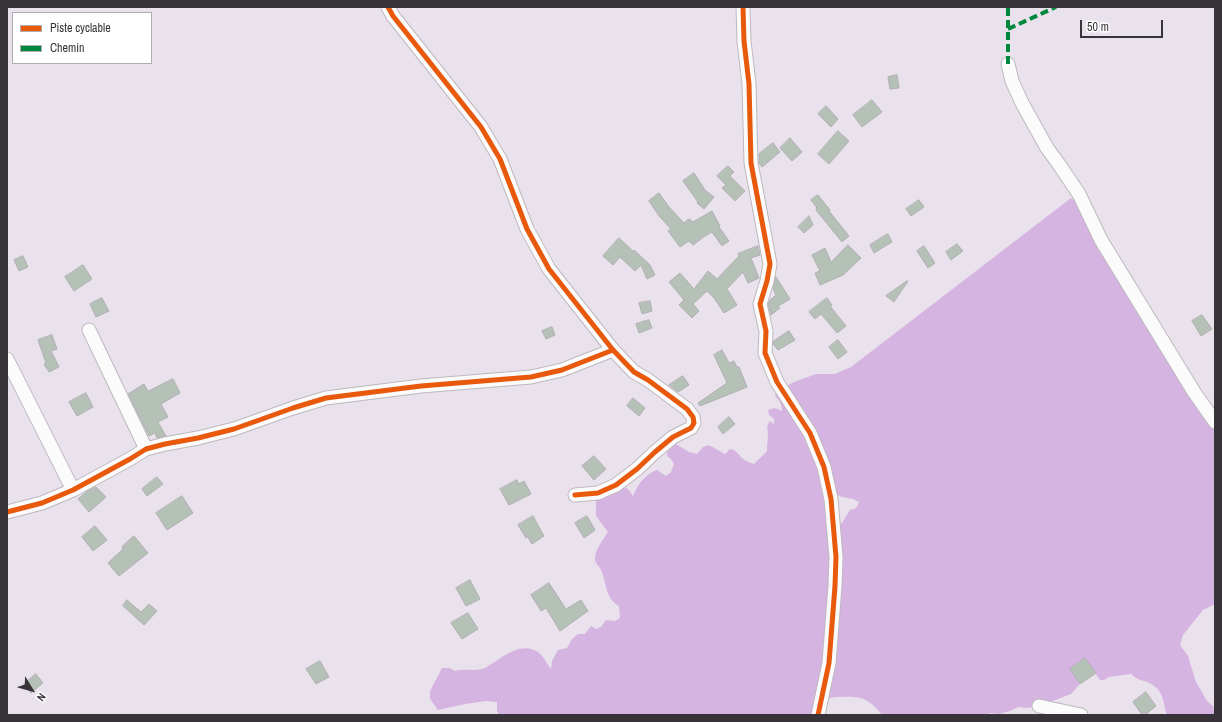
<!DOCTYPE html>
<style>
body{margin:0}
#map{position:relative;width:1222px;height:722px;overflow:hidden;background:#e9e2ec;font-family:"Archivo Narrow",sans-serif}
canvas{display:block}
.frame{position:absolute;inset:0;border:8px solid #383339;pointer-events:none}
.legend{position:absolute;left:12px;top:12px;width:140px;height:52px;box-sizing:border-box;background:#fff;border:1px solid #afadb0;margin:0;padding:5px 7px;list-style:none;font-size:12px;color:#383339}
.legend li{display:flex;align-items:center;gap:8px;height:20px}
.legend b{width:20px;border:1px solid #afadb0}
.north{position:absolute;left:12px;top:670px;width:40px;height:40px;-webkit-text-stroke:3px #fff;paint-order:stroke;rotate:127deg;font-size:11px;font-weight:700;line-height:16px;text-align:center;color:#383339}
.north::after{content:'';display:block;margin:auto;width:14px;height:18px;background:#383339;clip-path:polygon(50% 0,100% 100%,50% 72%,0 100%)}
.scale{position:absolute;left:1080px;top:20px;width:83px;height:18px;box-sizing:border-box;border:2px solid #383339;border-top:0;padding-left:5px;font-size:12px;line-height:14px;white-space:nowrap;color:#383339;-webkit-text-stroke:3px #fff;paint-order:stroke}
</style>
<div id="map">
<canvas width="1222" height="722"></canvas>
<div class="frame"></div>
<ul class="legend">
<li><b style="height:5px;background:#e8590c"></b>Piste cyclable</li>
<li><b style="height:5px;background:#00873e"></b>Chemin</li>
</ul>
<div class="north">N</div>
<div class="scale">50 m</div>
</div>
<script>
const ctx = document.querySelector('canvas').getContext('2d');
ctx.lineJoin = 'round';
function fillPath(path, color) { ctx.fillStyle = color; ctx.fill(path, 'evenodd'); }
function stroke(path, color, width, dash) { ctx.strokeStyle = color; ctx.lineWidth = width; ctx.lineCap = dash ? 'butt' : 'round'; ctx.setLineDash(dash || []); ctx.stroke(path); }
fillPath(new Path2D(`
 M1071,198L1077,203L1215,422V604L1203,610L1183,635L1180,645L1188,656L1196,682L1207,701L1213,706L1215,715H1167C1163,703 1164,691 1151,684C1143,679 1139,682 1131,674L1109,677L1104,680H1100L1085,658L1070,669L1080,684L1071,694L1039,706L1027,708L1018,707L1010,711L999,714L990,713L987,715H882C868,697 860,696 838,697C829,698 822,698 814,702L811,715H499L497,711V702L486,701L465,704L438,710L430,699V691L442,668H450L455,671C466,668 475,672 485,668C500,660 519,640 538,652C543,655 547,664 551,669L552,661L558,650L567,648L572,639L578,634H585L591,626L596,629L601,627L606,620L615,621L620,618L619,606C605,598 607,584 601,570C599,565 594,564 595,557C596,548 603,540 608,532L596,516V499L616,485L628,489L633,496C638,484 644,475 657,470L666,476L671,472L674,464L671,459L667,456L668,448L676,444L689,452L697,454L703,447L709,445L725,454L730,449C736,450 737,453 741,457C745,461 749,462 754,464L767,451C767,442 769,435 767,426L770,421L774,424V419L769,415L768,410L775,408L782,411C782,405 780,401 775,396L776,392L794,382L816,374H835L851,367ZM831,492L842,497L853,499L859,502L856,508L850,510L842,523L834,527Z`), '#d6b4e2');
const building = new Path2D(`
 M897,75L899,88L890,89L888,77Z
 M872,100L882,112L862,127L853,115Z
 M826,106L838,119L831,127L818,114Z
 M838,131L849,141L829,164L818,154Z
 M790,138L802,152L792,161L780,148Z
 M773,143L780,152L762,167L759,163V154Z
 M728,166L734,172L730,176L745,191L735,201L722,188L726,185L717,176Z
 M694,173L705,190L714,197L704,209L697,203L698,202L683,181Z
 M659,193L669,207L684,223L689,219L693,222L712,211L720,226L719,227L729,241L722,246L712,232L705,236L693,245L689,241L680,247L668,231L671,229L659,216L649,201Z
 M818,195L830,210L829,211L849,236L842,242L816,210L817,208L811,200Z
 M919,200L924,207L911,216L906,209Z
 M809,216L813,225L804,233L798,227Z
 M888,234L892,242L874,253L870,245Z
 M619,238L634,252V250L650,265L655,275L647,279L641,265L635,271L620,257L613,265L603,256Z
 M957,244L963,251L951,260L946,252Z
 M848,245L861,258L843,275L820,285L815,273L820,271L812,255L825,248L831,262Z
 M758,246L760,255L751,258L759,278L748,283L743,272L727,289L737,305L724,313L714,298L707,291L693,304L699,311L692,318L679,305L684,300L669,282L680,273L694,289L708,271L717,279L739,256L738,254Z
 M924,246L935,263L928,268L917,251Z
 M23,256L28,267L19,271L14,260Z
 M83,265L92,279L74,291L65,277Z
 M776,277L790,299L778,306L780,308L771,315L768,304L770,300L776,295L773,288Z
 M907,281H908L894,302L886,296Z
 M102,298L109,311L96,317L90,304Z
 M827,298L832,305L830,306L846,326L837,333L821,314L815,319L809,312Z
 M650,301L652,311L642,314L639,303Z
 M1202,315L1212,329L1201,336L1192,321Z
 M649,320L652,328L639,333L636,324Z
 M552,327L555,335L546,339L542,331Z
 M789,331L795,340L778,350L773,344L774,341Z
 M52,335L57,349L51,351L59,367L49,372L44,364L46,363L38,340Z
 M838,340L847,352L838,359L829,347Z
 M722,350L729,363L734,361L737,367H739L747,387L700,406L698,403L727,383L714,355Z
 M683,376L689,385L678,392L669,385Z
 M173,379L180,393L161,404L168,417L158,422L166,436L157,438L155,433L149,436L128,394L144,384L148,391Z
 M86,393L93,407L77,416L69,402Z
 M633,398L645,408L639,416L627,406Z
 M729,417L735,424L723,434L718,427Z
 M594,456L606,469L594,480L582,466Z
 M157,477L163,484L147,496L142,489Z
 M517,480L519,484L524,481L531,494L509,505L500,489Z
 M96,487L106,497L89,512L78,499L86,492Z
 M182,496L193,513L167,530L156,513Z
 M533,516L544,536L532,544L528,537L526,538L518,525Z
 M587,516L595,530L584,538L575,523Z
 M95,526L107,540L93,551L82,537Z
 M134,536L148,553L119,576L108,563L123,549L122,547Z
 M470,580L480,599L466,606L456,588Z
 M549,583L566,609L581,600L588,611L560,631L546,608L541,611L531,595Z
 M127,600L141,612L149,604L157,611L144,625L123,606Z
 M468,613L478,629L462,639L451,623Z
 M1085,658L1096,673L1080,684L1070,669Z
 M320,661L329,677L316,684L306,669Z
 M36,674L43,683L31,693L24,684Z
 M1146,692L1156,706L1145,715H1142L1133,702Z`);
fillPath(building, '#b5c0b7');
stroke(building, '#b0afb2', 1);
const minor = new Path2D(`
 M388,7L393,16L481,127L500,159L527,229L549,269L613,350L634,372L648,380L687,409L693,417L694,423L691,428L673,437L655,452L637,469L616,485L598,493L575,495
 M743,7L744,41L749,84L751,163L770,264L767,281L760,304L766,331L765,353L777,382L810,433L824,467L831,499L836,557L835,586L829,663L818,715
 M1008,64L1012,81L1022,103L1047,148L1058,163L1079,194L1101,240L1194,392L1215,422
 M89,330L146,449
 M7,359L73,490
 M7,512L42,503L73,490L130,459L146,449L165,444L198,438L234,429L293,408L326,398L421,386L531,377L562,370L613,350
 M1039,706L1081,715`);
stroke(minor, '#bdb8bf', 15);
stroke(minor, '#fcfbfc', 13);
stroke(new Path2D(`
 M1008,29L1056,7
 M1008,64V7`), '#00873e', 4, [8, 4]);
stroke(new Path2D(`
 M388,7L393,16L481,127L500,159L527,229L549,269L613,350L634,372L648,380L687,409L693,417L694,423L691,428L673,437L655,452L637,469L616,485L598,493L575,495
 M743,7L744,41L749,84L751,163L770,264L767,281L760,304L766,331L765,353L777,382L810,433L824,467L831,499L836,557L835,586L829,663L818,715
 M7,512L42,503L73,490L130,459L146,449L165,444L198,438L234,429L293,408L326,398L421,386L531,377L562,370L613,350`), '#e8590c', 5);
</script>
